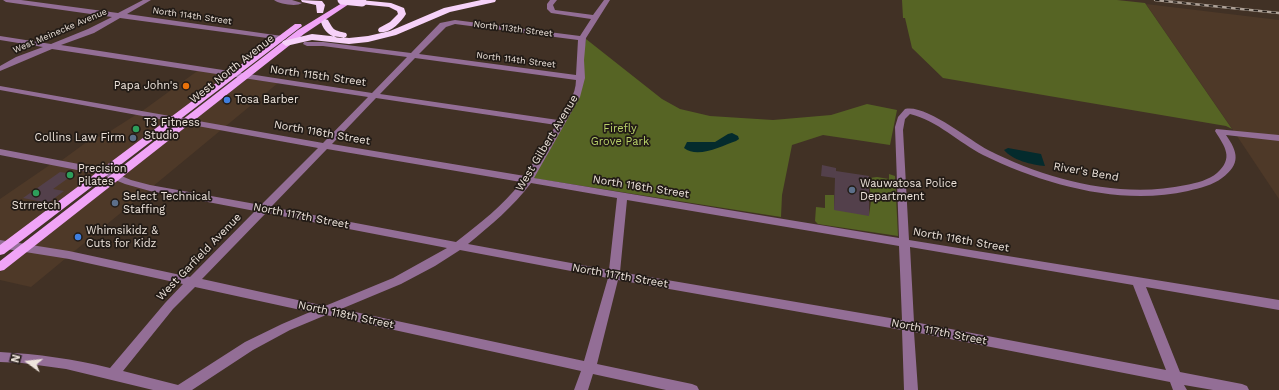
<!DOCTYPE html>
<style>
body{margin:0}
#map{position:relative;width:1279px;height:390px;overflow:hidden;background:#413125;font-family:"Work Sans",sans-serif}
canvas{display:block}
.north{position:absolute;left:8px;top:342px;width:40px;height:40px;-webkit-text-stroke:3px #221b16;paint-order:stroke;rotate:285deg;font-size:11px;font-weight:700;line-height:16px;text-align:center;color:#eee4dc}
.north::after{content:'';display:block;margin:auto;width:14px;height:18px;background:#eee4dc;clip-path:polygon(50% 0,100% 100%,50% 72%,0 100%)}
</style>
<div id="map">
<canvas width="1279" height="390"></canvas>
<div class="north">N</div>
</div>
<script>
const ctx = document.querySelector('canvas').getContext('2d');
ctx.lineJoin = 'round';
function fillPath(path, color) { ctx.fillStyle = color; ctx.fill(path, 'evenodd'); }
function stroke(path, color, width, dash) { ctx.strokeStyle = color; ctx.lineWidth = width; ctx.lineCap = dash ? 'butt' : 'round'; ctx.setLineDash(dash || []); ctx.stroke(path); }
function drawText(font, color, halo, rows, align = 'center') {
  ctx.font = font + ' "Work Sans",sans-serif'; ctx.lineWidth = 3.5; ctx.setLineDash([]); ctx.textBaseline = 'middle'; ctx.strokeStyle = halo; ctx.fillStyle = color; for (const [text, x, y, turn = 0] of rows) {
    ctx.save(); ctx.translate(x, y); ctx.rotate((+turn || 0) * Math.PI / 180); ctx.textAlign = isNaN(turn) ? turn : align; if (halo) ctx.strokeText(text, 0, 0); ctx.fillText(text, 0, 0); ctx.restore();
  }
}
fillPath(new Path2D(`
 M1146,4L1279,20V199L1233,130Z
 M200,69L232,75L7,241L0,240V199L54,162L58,163L95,136L101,137L145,109Z
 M248,79L278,83L31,287L0,280V272L244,81Z`), '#4e3928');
fillPath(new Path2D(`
 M902,0H1117L1145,3L1232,129L1226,126L943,78L912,48L905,18H903Z
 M586,39L662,99L680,109L710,116L773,120L831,115L867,104L897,110L890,145L823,135L792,145L782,195L781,217L532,178L576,99Z
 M889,174L895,176L898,236L818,224L815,221L816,207L825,208V195H834V209L869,215L871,201L869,178L877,177L889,179Z`), '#566424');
fillPath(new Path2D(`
 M732,133L738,136L739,139L736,141C721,146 698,159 684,148L687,142H715L728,134Z
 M1008,148L1041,154L1045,166C1032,165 1012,160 1004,150Z`), '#042b2d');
fillPath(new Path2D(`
 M822,165L836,168V171L869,176V216L834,210L835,178L821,176Z
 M60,172L74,174L53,189L64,191L48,203L23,198Z`), '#53404b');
fillPath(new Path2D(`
 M3,0H21L118,13L143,0H151L127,14L282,36L286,38L282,40L120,18L94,33L61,45L372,93L407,57L323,46H307L303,44L304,42H323L411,53L440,23L455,20L580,36L591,19L551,13L547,9V4L550,0H557L553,5L555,10L593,15L604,0H610L586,38L584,60L585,78L580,97L534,178L899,238L895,127L898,117L905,109C926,104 969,140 988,150C1047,180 1121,199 1186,185C1196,183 1209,180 1217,173C1234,158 1225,147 1215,131L1216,129L1279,135V141L1226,135C1238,152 1241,164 1222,178C1213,185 1200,188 1188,191C1120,206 1045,185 983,155C958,142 938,121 910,114L905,119L903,130L909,240L1279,300V310L1146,287L1180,372L1242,384L1247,386L1249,390H1213L1184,385L1187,390H1173L1170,382L914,332L918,390H904L902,330L618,280L597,364L692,384L697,386L699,390H666L593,374L588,390H574L581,371L326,315L290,330L253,350L192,390H153L66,369L22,363L0,362V352C38,354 74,359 110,368L165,303L183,284L69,259L0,248V240L69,251L190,277L255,211L150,191L125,184L103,175L0,155V149L105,169L131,180L150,185L261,205L318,148L0,90V86L323,143L368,97L52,49L0,71V66L16,57L43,47L0,40V36L51,44L88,29L112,17L6,2ZM455,24L578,40L576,75L419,54L446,27ZM415,58L576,80C576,95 566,108 558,120L380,94ZM376,98L556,125L525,176L332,144ZM327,149L521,182C503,206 480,223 456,242L271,207ZM531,183L617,198L609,270L468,244C491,225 513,207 531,183ZM627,200L899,246L902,320L620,272ZM266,213L447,248L393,278L325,306L202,279ZM910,247L1133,285L1166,370L914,322ZM460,250L608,278L584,361L341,309L401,284L435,266ZM195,287L310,312L282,324L245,342L178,385L123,371L173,309Z
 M274,0H292L302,3C297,7 279,4 274,0Z`), '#936e96');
fillPath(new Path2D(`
 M347,0H355L304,34L4,270L0,271V261L298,30Z
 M295,24H301L302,26L4,254L0,255V245Z`), '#f0a4f7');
fillPath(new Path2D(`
 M301,0L322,1L325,5L323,13H317L316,5L302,2Z
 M360,0L391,3L404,8L406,14C401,22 390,34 379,32L378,30L379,28L390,22L398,14L397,11L389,7L359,4L358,2Z
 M481,0H496L495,2L450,12L396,35L368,42L349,44L312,40L286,46L282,43L283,41L312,34L349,38L368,36L390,31L444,8Z
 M325,19L328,20C334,31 334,30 346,33L347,35L346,37C334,40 324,33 321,22Z`), '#f6d2f9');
const rail = new Path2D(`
 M1155,0L1279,13`);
stroke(rail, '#ada197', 2.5);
stroke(rail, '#221b16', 1.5, [4.5]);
stroke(new Path2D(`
 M342,0L362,2`), '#f6d2f9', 9);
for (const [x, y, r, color] of [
 [186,86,4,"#e8710a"],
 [227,100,4,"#3f7fe0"],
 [136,129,4,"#2e9e5b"],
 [133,138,4,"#5c6f8a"],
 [70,175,4,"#2e9e5b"],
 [852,190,4,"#5c6f8a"],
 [36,193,4,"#2e9e5b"],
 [115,203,4,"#5c6f8a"],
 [78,237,4,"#3f7fe0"]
]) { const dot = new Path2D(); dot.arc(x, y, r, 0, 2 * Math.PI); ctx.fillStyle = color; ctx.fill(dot); stroke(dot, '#221b16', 1.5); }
drawText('9px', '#eee4dc', '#221b16', [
 ["North 114th Street",192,16,8],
 ["North 113th Street",513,29,7],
 ["West Meinecke Avenue",60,31,-23],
 ["North 114th Street",516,60,7]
]);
drawText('11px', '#eee4dc', '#221b16', [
 ["West North Avenue",232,69,-38],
 ["North 115th Street",318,76,8],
 ["North 116th Street",322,133,10],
 ["West Gilbert Avenue",547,143,-59],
 ["River's Bend",1086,172,10],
 ["North 116th Street",641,187,9],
 ["North 117th Street",301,216,11],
 ["North 116th Street",961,240,10],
 ["West Garfield Avenue",199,257,-46],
 ["North 117th Street",620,276,10],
 ["North 118th Street",346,315,12],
 ["North 117th Street",939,332,11]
]);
drawText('11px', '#eee4dc', '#221b16', [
 ["Papa John's",178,86,"right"],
 ["Tosa Barber",235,100],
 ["T3 Fitness",144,123],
 ["Studio",144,136],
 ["Collins Law Firm",125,138,"right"],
 ["Precision",78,169],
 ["Pilates",78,182],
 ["Wauwatosa Police",860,184],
 ["Department",860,197],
 ["Select Technical",123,197],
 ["Staffing",123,210],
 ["Strrretch",36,206,"center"],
 ["Whimsikidz &",86,231],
 ["Cuts for Kidz",86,244]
], 'left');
drawText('11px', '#bad36a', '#221b16', [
 ["Firefly",620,129],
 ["Grove Park",620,142]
]);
</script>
